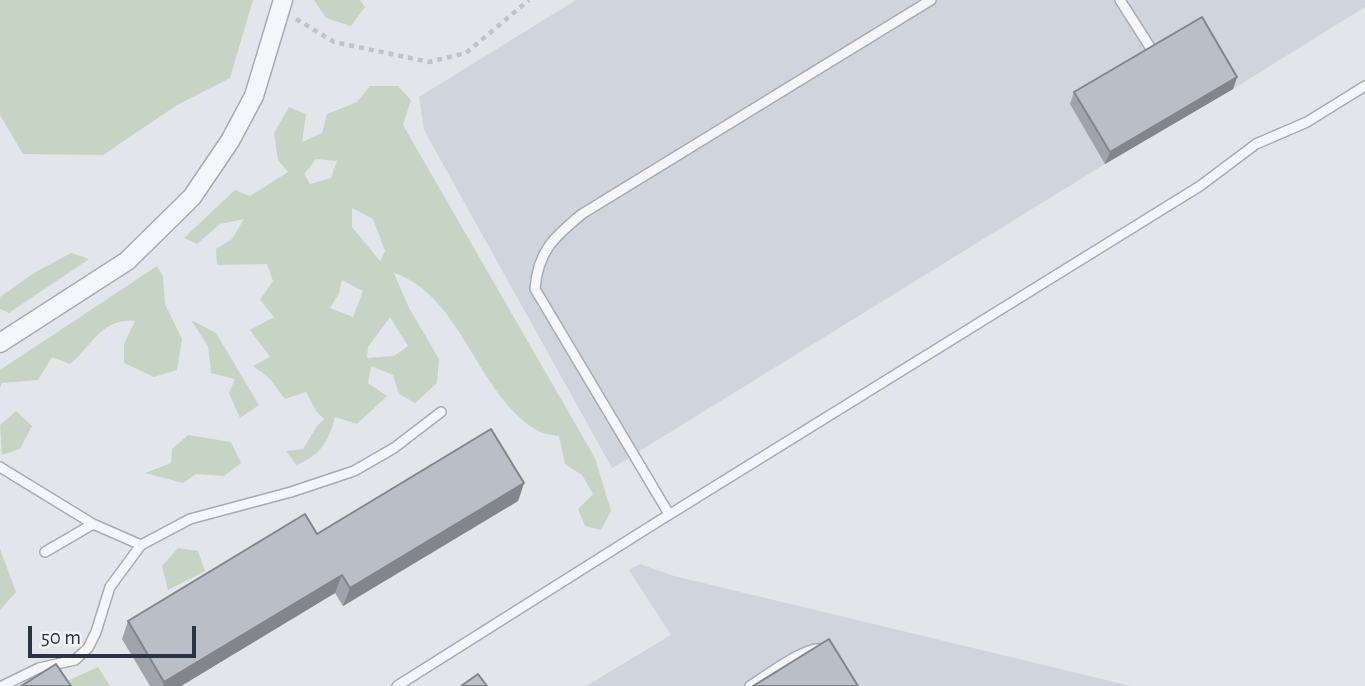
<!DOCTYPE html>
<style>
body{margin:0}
#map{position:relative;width:1365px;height:686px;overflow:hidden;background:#e2e5ea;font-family:"Alegreya Sans",sans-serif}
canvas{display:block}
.scale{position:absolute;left:28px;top:626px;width:168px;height:32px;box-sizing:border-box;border:4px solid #2b3242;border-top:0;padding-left:9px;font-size:21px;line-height:24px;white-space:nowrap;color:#2b3242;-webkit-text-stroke:5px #f2f4f8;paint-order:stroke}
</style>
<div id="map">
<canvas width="1365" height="686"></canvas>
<div class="scale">50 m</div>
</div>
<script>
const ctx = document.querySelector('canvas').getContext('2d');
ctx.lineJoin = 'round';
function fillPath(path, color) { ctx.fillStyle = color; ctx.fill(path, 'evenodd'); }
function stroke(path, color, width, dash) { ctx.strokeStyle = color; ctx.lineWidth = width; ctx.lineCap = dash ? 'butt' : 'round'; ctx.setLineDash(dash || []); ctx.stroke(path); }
fillPath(new Path2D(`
 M576,0H1365V7L1233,89L1105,164L612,468L424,130L419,97Z
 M640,564L674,576L1131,686H586L671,635L629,570Z`), '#d0d4dc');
fillPath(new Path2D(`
 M0,0H253L230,78L177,105L103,155L23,154L0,115Z
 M314,0H360L365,7L351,26L326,18Z
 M370,86H398L411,100L403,125L595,458L611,511L601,530L585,526L578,509L593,494L582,475L565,464L559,436C552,435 544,434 538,431C477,396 462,295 394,273L409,308L439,359L437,383L415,403L399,394L393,375L371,366L368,383L387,396L357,424L335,417C329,441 320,456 296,465L286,451L303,449L317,426L324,419L316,411L306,392L285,399L269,378L253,366L270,357L250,330L274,317L260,300L273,281L267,264L217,265L216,249L232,239L244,219L220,224L197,244L184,238L235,190L250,196L288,172L278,160L274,133L289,107L306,114L302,142L322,133L327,114L357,102ZM316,159L337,161L331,178L310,184L304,174ZM352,208L373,219L385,251L380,261L352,227ZM342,280L363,291L353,317L330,308L339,293ZM390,317L408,346L394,356L367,358L368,347Z
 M71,253L89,259L9,313L0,309V297L34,273Z
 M157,266L163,276L165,304L182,339L177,370L154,377L124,363V344L135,321C102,317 92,346 70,364L52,357L38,380L2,383L0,388V370Z
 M191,320L216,333L259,405L240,418L229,393L235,379L211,373L208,346Z
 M16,411L32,426L20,449L2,455L0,425Z
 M188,435L231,442L241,463L224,476L196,474L183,483L145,473L171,463L172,449Z
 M178,548L198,551L205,571L168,590L162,566Z
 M0,549L16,592L0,610Z
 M98,667L110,686H56Z`), '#c7d4c4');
const service = new Path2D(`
 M1120,0L1150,47
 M0,467L93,524L141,545
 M669,514L535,289C538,251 554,237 582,214L931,0
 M45,552L93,524
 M2,686L39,668L75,660L88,648L96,632L110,587L141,545L190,519L291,492L354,471L394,448L441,412
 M397,686L646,529L1200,186L1256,144L1307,122L1365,86
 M750,686C766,676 805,646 822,649`);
const minor = new Path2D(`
 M0,343L127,261L192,197L230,141L254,96L283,0`);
stroke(service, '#a7acb4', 12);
stroke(minor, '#a7acb4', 21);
stroke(new Path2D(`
 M296,19L334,42L429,62L466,53L529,0`), '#c0c3c9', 4.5, [5, 5]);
stroke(service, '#f5f6f9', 9);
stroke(minor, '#f5f6f9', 18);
fillPath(new Path2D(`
 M1237,77L1233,89L1105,164L1070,104L1074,92Z
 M524,483L518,501L343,606L335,593L181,686H150L122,639L128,621L317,534Z`), '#a0a3ab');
fillPath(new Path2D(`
 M1237,77L1233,89L1105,164L1110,152Z
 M524,483L518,501L343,606L350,588Z
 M342,575L335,593L181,686H163L164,682Z`), '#82858b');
const building = new Path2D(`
 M1202,17L1237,77L1110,152L1074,92Z
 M491,429L524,483L350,588L342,575L164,682L128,621L305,514L317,534Z
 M829,639L858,686H753Z
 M56,664L71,686H21Z
 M478,674L487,686H461Z`);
fillPath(building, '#babec7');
stroke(building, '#82858b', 2);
</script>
